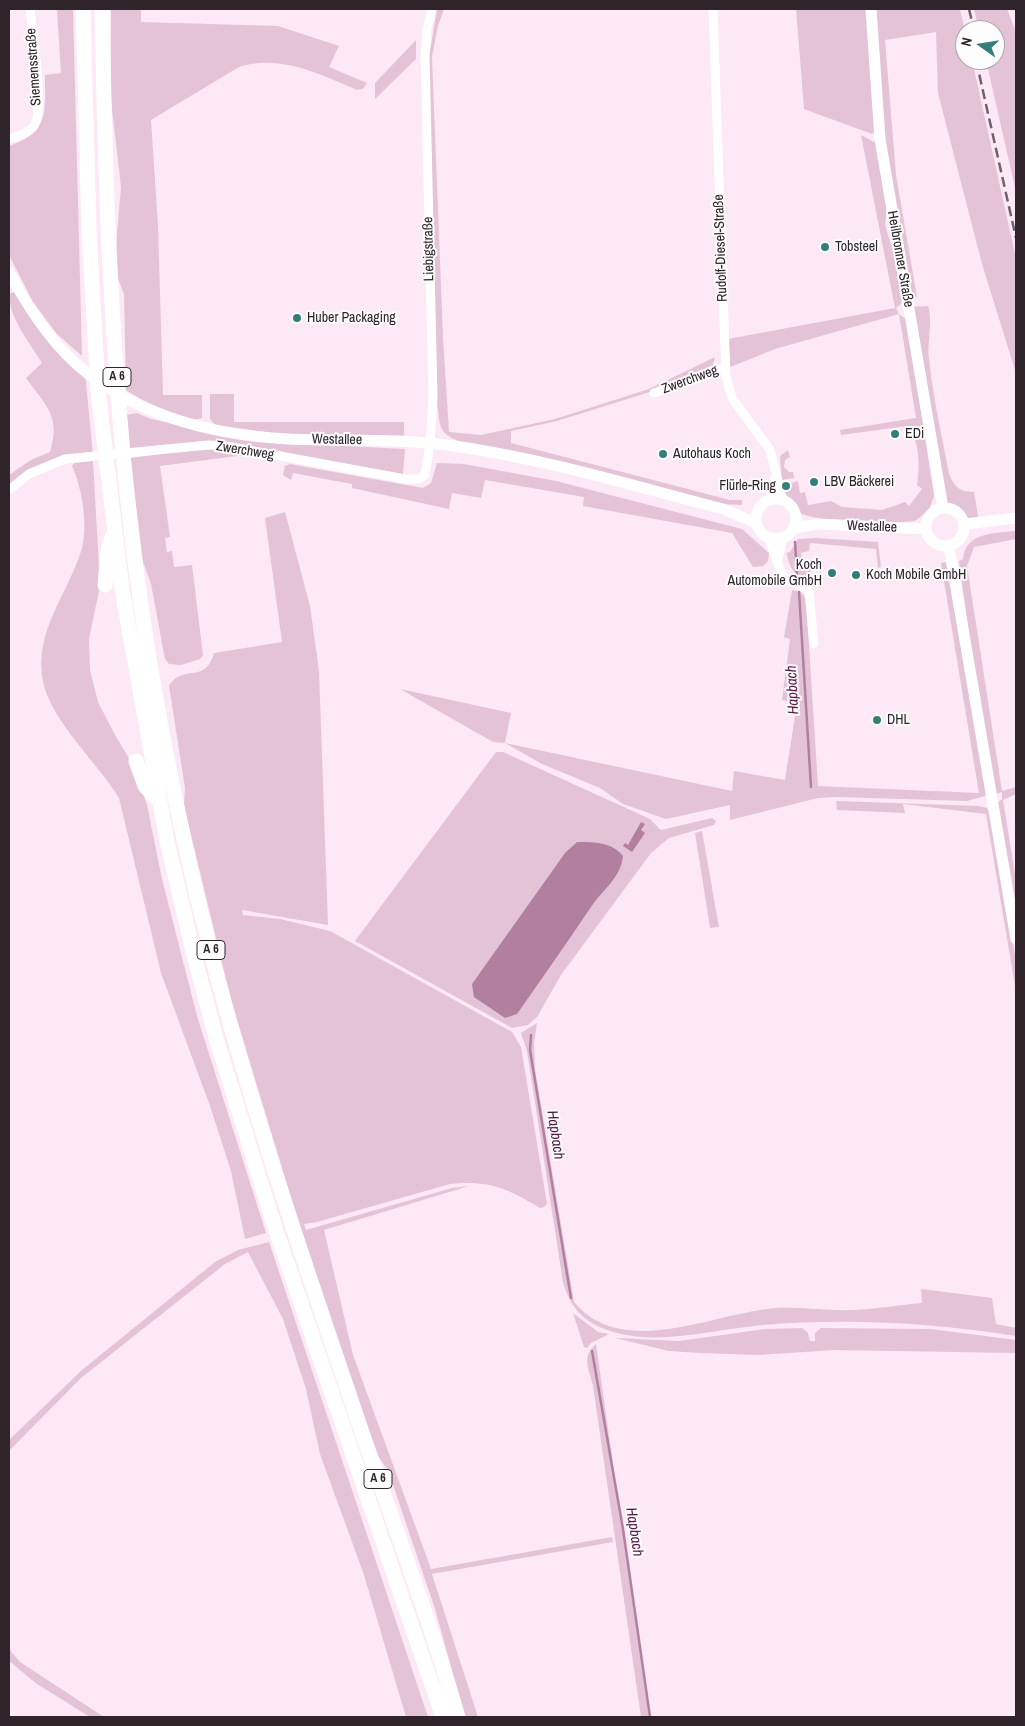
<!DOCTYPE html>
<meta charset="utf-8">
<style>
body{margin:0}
#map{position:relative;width:1025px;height:1726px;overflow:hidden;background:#fde8f5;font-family:"Archivo Narrow",sans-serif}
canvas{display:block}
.frame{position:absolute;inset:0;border:10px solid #2e242a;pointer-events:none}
.north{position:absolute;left:955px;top:20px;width:50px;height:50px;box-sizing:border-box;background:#fcfcfc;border:1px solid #aaa6a8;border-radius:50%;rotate:283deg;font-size:14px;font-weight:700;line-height:20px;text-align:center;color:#2e242a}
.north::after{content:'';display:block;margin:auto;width:18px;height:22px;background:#357d7a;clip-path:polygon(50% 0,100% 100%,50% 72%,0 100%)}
</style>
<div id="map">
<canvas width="1025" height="1726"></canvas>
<div class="frame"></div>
<div class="north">N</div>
</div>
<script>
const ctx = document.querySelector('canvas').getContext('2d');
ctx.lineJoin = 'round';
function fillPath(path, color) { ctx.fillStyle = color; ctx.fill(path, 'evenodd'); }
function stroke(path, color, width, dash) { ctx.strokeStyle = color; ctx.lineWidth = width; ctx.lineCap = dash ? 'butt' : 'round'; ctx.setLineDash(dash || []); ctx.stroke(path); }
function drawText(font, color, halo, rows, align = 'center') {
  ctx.font = font + ' "Archivo Narrow",sans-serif'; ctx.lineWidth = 4; ctx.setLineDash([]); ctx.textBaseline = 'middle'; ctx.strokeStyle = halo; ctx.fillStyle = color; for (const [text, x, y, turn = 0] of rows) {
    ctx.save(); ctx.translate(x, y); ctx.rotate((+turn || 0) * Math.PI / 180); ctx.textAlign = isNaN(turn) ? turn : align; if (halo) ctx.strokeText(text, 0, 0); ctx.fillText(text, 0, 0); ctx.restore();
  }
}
fillPath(new Path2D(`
 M57,9H73L82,356L57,334L33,302L9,255V146C50,132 45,113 45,75L61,73Z
 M111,9H141V22L278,26L339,46L329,67L367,83L363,89L357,90C320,74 279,54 239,67L151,120L158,225L163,395H202V418C182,425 144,401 126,390L124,294L114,269L121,187L111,101Z
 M437,9H444L438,26L432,57L443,337L449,432L481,435L555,419L649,389L715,357L713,365L653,391L557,421L511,431V443L730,500H742V505L720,504L462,442C437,434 440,425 437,402L429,57Z
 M796,9H868L875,131L872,134L804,109Z
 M874,9H960L965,31V60H972L1016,258V373L982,264L938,93L936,32L885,40L896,175L917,297H911L883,139Z
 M974,9H1007L1016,32V192L986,60H995V30H979Z
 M416,40V59L375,99V83Z
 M861,135L876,143L887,207L885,225L897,265L902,298L901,304L896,308L899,314L907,320L934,496L929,510L915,521C896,524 812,523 799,512C793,507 787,497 783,490L788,489L787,484L798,481L800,493L805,492L808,505L831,501L842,507L882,510L905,502L909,506L922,489L917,485C920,468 920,439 907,426L841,435L840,430L916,418L899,314L775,349L728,368V339L895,308Z
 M19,290L85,371L93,456C58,460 37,469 9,490V475L31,460L50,452C61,416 46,406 26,378L42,363C30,343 9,318 9,294Z
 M928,306C933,319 927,343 929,359C933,398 942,436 949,474C955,488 959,491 974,492L979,522L965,524L957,512L943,508L908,307Z
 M210,394H234V422H404V436L286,435L215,425L210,419Z
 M137,413L151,419L195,429L287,443L405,449L403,474L224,443L129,449L126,415Z
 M207,448L225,449L245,455L160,466L170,537L165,538L167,552L172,551L174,567L192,565L203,655L200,659L181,665L169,664L165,659L151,584L143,562L130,458Z
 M788,450L790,457L785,460L784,467L789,472H793L794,478L782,480L780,456Z
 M93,461L100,586L89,639L90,670L98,702L115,735L133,765L147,805L162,879L197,1016L266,1233L245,1239L231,1171L210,1106L161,973L119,798C98,763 50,720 43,681C33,631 69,593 82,548C88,525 82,487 72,466L74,463Z
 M437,463L464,464L556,481L742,529L769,553L768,561L763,566L753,567L732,533L583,506L584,497L485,480L481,498L452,493L449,509L352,488V484L293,473L291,480L283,475L285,466L290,464L423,488L431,483Z
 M285,512L310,606L319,671L328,925L242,910L243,915L280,919L330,931L512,1032L521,1047L547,1204L544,1207L540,1208C507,1188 489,1180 450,1184L317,1222L304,1224L306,1230L452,1188L469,1186L324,1230L353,1355L431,1569L612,1537L613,1542L432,1574L478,1717H465L435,1609L388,1470L377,1455L299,1224L231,1000L184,806L185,788L169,686C183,663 205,685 214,653L282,642L265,518Z
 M1016,531V539L974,547L967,566L1002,791L1016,787V794L1003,800L1016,880V916L997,803L1002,799V792L996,794L974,671L959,561L963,559C965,532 996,533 1016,531Z
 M816,538L878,542L881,567L878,568L876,549L810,543L809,551L801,553L804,570L811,569L810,576L805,580C794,577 788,564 787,553L790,552L798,539Z
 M946,562L987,788L985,796L967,801L837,797L818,798L730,820V805L666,819L623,804L600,788L542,764L505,743L493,742L400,689L511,713L505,743L732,791L734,771L785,780L797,703L782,700L790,639L784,637L792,590L801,592L806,599L818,786L979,793L941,563Z
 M496,752H503L650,819L661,830L712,818L716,821L714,825L669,838L651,853L561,975L537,1017L528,1025L512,1028L355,941Z
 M836,801L979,806L987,808L992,817L1016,961V992L986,814L903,804L905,813L837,810Z
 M702,831L719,927L710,928L695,833Z
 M537,1023L534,1043L535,1069L574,1302C623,1361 715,1312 777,1308C803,1307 828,1311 854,1310C876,1309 900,1305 922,1303L921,1289L992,1298L996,1324L1016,1328V1336C933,1323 848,1318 763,1325C715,1329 665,1345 617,1333C587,1325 571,1311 563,1282L527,1051L521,1033Z
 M269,1242L428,1717H406L364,1575L320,1454L306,1389L283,1319L248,1252L225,1264L81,1378L9,1451V1440L82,1370L215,1262L238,1250Z
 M573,1313L598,1332L609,1334L591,1343L587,1348L584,1347Z
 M802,1328L808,1333L810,1341H815V1333L821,1328L931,1329L1016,1340V1353L835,1350L758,1355L700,1353L669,1351L615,1338L679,1341L765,1329Z
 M596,1344L649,1717H641L593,1386C589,1368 581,1357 596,1344Z
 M9,1649L20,1662L104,1717H90L37,1684L9,1661Z`), '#e5c3d7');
fillPath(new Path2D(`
 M641,822L645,824L641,830L645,833L632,852L623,846L625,843L628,845Z
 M577,842C595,842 612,842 623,856C621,878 603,889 591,907C567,943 542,978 517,1014L505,1018L474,997L472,984L565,853Z`), '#b0809e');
stroke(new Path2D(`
 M795,542L797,574
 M799,592L811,787
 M531,1035L530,1050L571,1298
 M592,1351L623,1529L650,1717`), '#b0809e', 2.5);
stroke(new Path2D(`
 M713,9L726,377L732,398L770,450L783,501
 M9,139C16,137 27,133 33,127C46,111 32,32 30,9
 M654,393L725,368
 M9,490L29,474L65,459L208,445L226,446L405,479H419L425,475L430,444L433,397L425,55L427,28L432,9
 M770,500L775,476
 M768,537C773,548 780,576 788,581C797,585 803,585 809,592L814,644
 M778,559L783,537`), '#fff', 9);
stroke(new Path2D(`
 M871,9L880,139L943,508
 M9,272C25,302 43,331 68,356C125,413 209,435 288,439C343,441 399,438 454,446C545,459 634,486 723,509L756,523
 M756 519a20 20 0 1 1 40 0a20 20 0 1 1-40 0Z
 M926 527a19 19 0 1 1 38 0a19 19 0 1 1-38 0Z
 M965,524L1016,518
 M793,528L818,524L926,529
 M949,547L1016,939`), '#fff', 11);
stroke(new Path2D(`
 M83,9L89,232L98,390L122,590L167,841L194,956L216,1038L274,1225L443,1717
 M102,9C105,170 110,333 127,493C143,647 173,804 211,953C254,1118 310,1280 365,1441C397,1533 431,1624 458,1717
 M105,585L108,551L112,537
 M136,761L145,786L159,801`), '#fff', 15);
stroke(new Path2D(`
 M969,9L974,30
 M976,60L1016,238`), '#6e6169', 2.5, [10, 5]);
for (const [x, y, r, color] of [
 [825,247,5,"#357d7a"],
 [297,318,5,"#357d7a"],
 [895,434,5,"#357d7a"],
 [663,454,5,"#357d7a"],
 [814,482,5,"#357d7a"],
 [786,486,5,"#357d7a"],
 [832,573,5,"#357d7a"],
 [856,575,5,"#357d7a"],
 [877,720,5,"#357d7a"]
]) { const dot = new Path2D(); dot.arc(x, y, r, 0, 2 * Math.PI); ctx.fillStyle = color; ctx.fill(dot); stroke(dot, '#fcfcfc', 2); }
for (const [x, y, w] of [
 [117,377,28],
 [211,950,28],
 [378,1479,28]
]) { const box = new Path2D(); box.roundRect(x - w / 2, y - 9.5, w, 19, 4); ctx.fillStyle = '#fcfcfc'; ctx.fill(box); stroke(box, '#2e242a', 1); }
drawText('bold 12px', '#2e242a', null, [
 ["A 6",117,377],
 ["A 6",211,950],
 ["A 6",378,1479]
]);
drawText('14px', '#2e242a', '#fcfcfc', [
 ["Siemensstraße",34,67,-94],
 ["Rudolf-Diesel-Straße",721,248,-92],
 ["Liebigstraße",429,249,-91],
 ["Heilbronner Straße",900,259,80],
 ["Zwerchweg",690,380,-20],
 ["Westallee",337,440,1],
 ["Zwerchweg",245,451,9],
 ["Westallee",872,527,2]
]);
drawText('14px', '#2e242a', '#fcfcfc', [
 ["Tobsteel",835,247],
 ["Huber Packaging",307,318],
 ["EDi",905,434],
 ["Autohaus Koch",673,454],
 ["LBV Bäckerei",824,482],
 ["Flürle-Ring",776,486,"right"],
 ["Koch",822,565,"right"],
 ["Automobile GmbH",822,581,"right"],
 ["Koch Mobile GmbH",866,575],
 ["DHL",887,720]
], 'left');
drawText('italic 15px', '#541a43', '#fcfcfc', [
 ["Hapbach",793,690,-93],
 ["Hapbach",555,1135,81],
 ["Hapbach",634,1532,81]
]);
</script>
